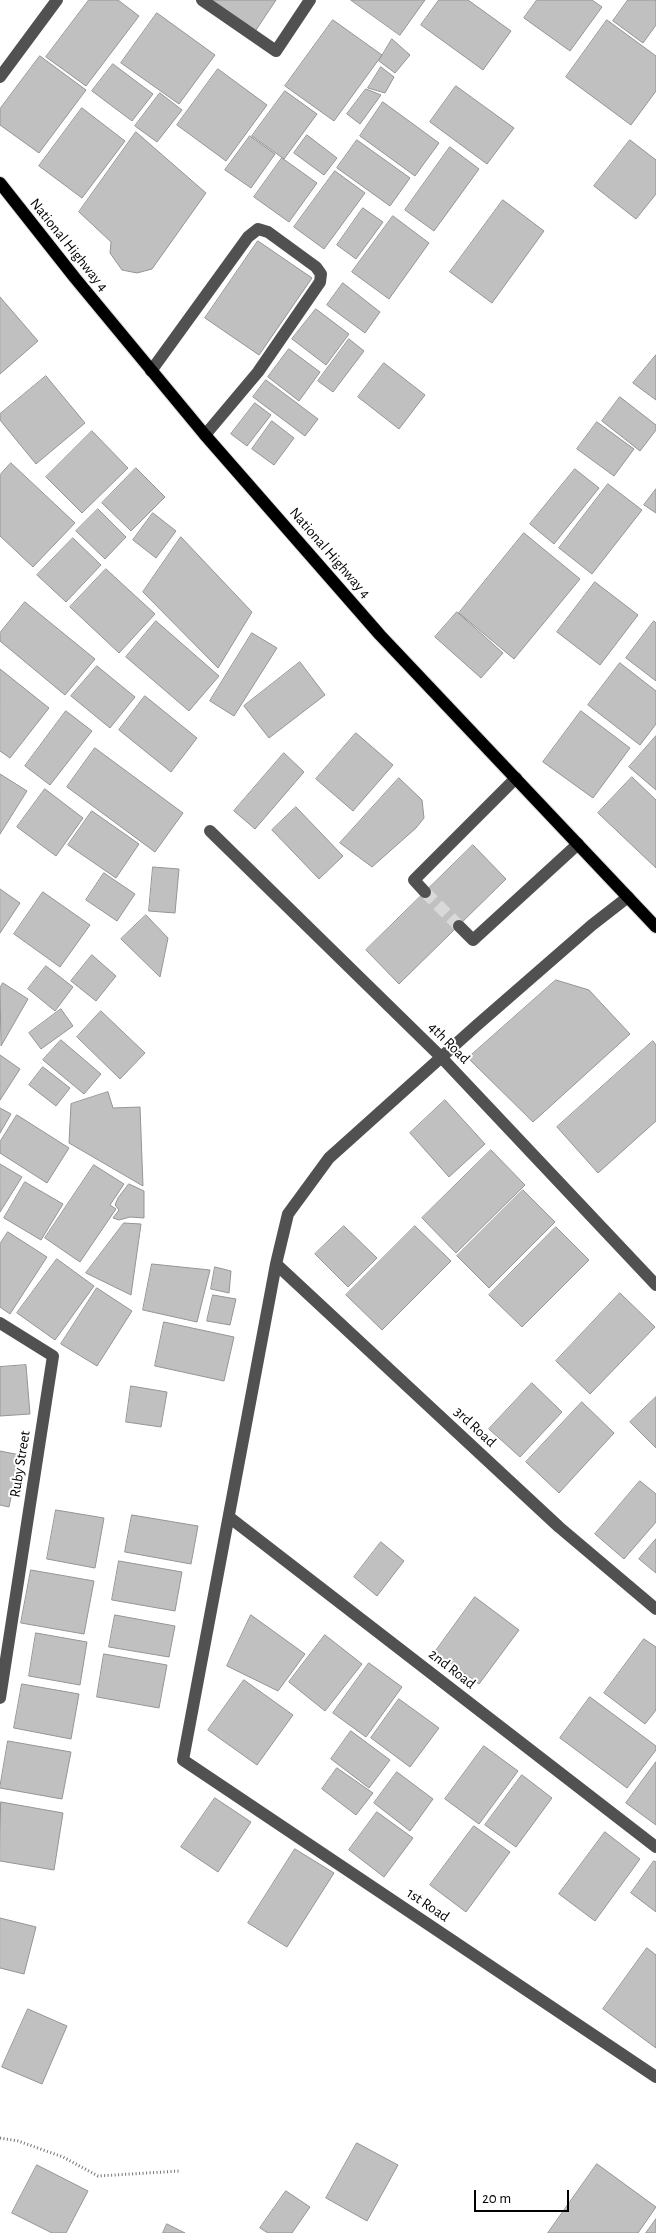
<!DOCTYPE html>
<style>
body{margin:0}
#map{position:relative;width:656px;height:2233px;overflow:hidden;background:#fff;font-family:"Alegreya Sans",sans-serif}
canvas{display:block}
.scale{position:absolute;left:474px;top:2190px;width:95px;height:22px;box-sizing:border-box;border:2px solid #000;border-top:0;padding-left:6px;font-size:15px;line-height:18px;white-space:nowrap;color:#000;-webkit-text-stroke:4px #fff;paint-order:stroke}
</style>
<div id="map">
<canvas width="656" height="2233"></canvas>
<div class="scale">20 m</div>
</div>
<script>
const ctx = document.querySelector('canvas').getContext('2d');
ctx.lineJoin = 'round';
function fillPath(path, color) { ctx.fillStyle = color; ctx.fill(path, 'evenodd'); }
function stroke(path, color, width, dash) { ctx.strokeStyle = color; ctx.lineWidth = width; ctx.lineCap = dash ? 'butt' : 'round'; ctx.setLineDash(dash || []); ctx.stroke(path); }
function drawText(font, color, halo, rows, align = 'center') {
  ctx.font = font + ' "Alegreya Sans",sans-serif'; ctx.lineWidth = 4; ctx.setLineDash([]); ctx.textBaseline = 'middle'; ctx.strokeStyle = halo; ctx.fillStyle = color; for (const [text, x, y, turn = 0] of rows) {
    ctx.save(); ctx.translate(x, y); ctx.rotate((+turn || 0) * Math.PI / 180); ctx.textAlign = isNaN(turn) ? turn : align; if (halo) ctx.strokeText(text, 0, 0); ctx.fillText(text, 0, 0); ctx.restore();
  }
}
const building = new Path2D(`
 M89,0H118L139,16L86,86L46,57Z
 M207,0H276L254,33Z
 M351,0H425L400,35Z
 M439,0H468L511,31L483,70L421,25Z
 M537,0H592L602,7L570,51L524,18Z
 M628,0H656V25L643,43L613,21Z
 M157,13L215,55L179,104L121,63Z
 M333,20L382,55L334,121L285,86Z
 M607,20L656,56V91L631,125L566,77Z
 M392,39L410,55L395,73L379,61Z
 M40,56L86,90L39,153L0,125V109Z
 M113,64L153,94L132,121L92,91Z
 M381,67L394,77L385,93L368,88Z
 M218,69L267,105L226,161L177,125Z
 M456,86L514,128L487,164L430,122Z
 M366,89L381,95L360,124L347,114Z
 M285,91L317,114L284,159L252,136Z
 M160,93L182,110L157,142L135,126Z
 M383,102L439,143L415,176L360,136Z
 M82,108L125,141L82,198L39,166Z
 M136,132L206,193L152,269L137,273L122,270L110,253L111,242L79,212Z
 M307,135L337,158L324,175L294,153Z
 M250,136L275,154L251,188L225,170Z
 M357,140L410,178L390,206L337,168Z
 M630,140L656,160V194L636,219L594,186Z
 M450,147L479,169L434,231L405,210Z
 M282,158L317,183L289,222L254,197Z
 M335,171L365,193L324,249L294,227Z
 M503,200L544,231L492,303L450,272Z
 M363,208L383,222L356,259L337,245Z
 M393,216L429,243L389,299L352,272Z
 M258,241L312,278L259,355L205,318Z
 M343,283L380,312L365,333L327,305Z
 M0,297L38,341L0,374Z
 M316,309L349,334L326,365L292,339Z
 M349,339L364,351L333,392L318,381Z
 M289,349L320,372L299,401L268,377Z
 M656,355V400L633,383Z
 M384,363L425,395L399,429L358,397Z
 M46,376L85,423L36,464L0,420V414Z
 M266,380L318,419L305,436L253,397Z
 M620,397L656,425V430L640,451L602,421Z
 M255,403L271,415L247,446L231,434Z
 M272,421L294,438L274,465L252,449Z
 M597,422L634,449L614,476L577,449Z
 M92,431L128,468L82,513L46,477Z
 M11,463L75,523L33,567L0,536V475Z
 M136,468L165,497L131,531L102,503Z
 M575,469L599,488L554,544L530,524Z
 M608,484L642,510L592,574L559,548Z
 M656,489V513L644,505Z
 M98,509L126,537L105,559L76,531Z
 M153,513L176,531L156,558L133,540Z
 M524,533L580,579L514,659L459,613Z
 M181,537L252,612L218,668L143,592Z
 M73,538L101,565L66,602L37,575Z
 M106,569L155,614L119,653L70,607Z
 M595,582L638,615L600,665L557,632Z
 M25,602L95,659L65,695L0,641V633Z
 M457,612L503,653L481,678L435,637Z
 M156,621L219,676L189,711L126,657Z
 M654,621L656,623V681L626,658Z
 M252,633L277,648L234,716L210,701Z
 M300,662L325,695L269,738L244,706Z
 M620,663L656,691V724L640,745L588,705Z
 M97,666L135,697L110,728L71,696Z
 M0,669L49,708L10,758L0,751Z
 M145,696L197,738L171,772L119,730Z
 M66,711L92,731L50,785L25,766Z
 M581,711L630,748L593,798L543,762Z
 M356,733L393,765L353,811L316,779Z
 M656,736V790L629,767Z
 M95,748L183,813L155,852L67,787Z
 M284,753L304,772L255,829L234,811Z
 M0,774L27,791L0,834Z
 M632,777L656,800V868L598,813Z
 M399,778L422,800L424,818L416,828L372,867L340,843Z
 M45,789L83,818L56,856L17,827Z
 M296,807L343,856L319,879L272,830Z
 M92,811L139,844L116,878L68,845Z
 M473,845L506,879L399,984L366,950Z
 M153,867L179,869L175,913L149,911Z
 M104,873L135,894L117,921L86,900Z
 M0,889L20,903L0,933Z
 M43,892L90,925L60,967L14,934Z
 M146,915L168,938L160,977L121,939Z
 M92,955L116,976L96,1001L71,981Z
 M46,966L73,987L55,1011L28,989Z
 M556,980L589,990L630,1034L533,1122L468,1058Z
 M3,983L28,999L1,1046L0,988Z
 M61,1009L73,1026L41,1049L29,1033Z
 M101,1011L145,1053L120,1079L77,1037Z
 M61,1040L101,1074L84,1094L43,1060Z
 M653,1041L656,1045V1121L598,1173L557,1127Z
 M0,1055L20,1069L0,1100Z
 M43,1067L70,1088L56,1106L29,1085Z
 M108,1092L113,1108L140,1107L143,1186L69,1143L71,1104Z
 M445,1100L485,1144L449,1177L410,1133Z
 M0,1108L11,1114L0,1133Z
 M17,1115L69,1148L47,1183L0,1153V1142Z
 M491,1150L525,1185L456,1253L422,1218Z
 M0,1164L22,1177L0,1212Z
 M94,1165L124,1184L110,1205L116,1209L80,1262L45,1238Z
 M25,1182L63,1204L41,1240L4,1218Z
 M129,1184L144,1191V1218L130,1217L119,1220L113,1218L119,1210L115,1205L118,1198Z
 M523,1190L555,1222L489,1288L457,1256Z
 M124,1223L141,1224L131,1295L86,1273Z
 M344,1226L377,1258L348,1287L315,1254Z
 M415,1226L451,1261L382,1330L346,1295Z
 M556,1227L589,1260L522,1327L489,1295Z
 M8,1232L47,1257L10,1314L0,1307V1244Z
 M57,1259L94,1286L55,1340L17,1313Z
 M152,1264L210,1270L197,1322L143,1310Z
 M215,1267L231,1271L229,1293L211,1289Z
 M97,1288L132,1311L97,1366L61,1344Z
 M620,1293L655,1327L590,1394L556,1361Z
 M213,1295L236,1299L230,1325L207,1321Z
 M164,1322L234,1337L224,1381L155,1366Z
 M26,1365L30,1414L0,1416V1367Z
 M532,1383L562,1412L520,1457L489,1429Z
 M131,1386L167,1392L161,1427L126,1422Z
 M656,1397V1448L630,1422Z
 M582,1402L614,1433L559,1493L526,1462Z
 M0,1451L20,1455L9,1507L0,1505Z
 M640,1481L656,1494V1522L624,1559L595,1534Z
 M56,1510L104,1518L95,1568L47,1559Z
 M132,1515L198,1526L191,1564L125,1552Z
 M656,1539V1573L639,1559Z
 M381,1542L404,1561L377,1596L354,1577Z
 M119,1561L182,1572L175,1611L112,1600Z
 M31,1570L94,1581L84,1634L21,1623Z
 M475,1597L519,1630L479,1684L435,1652Z
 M115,1615L175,1626L169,1657L109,1647Z
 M251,1615L305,1654L278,1691L227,1666Z
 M36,1633L87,1642L80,1685L29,1676Z
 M325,1635L362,1664L325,1711L289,1682Z
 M644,1639L656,1647V1710L645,1724L604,1693Z
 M104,1654L167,1665L159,1708L97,1697Z
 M369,1663L402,1687L366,1737L333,1713Z
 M244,1680L293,1715L257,1765L208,1730Z
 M22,1684L79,1694L71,1739L14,1728Z
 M590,1697L656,1746V1750L627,1788L560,1738Z
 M399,1699L439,1728L410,1767L371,1738Z
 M351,1731L390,1760L369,1788L331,1759Z
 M8,1741L71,1752L62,1799L0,1788Z
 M484,1746L518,1771L479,1824L445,1799Z
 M656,1762V1825L626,1803Z
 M337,1768L373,1793L356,1815L322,1789Z
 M397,1772L433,1799L410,1831L374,1803Z
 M522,1775L552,1798L516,1847L485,1825Z
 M215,1798L251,1822L218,1872L181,1847Z
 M1,1802L63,1813L54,1870L0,1861Z
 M377,1812L413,1838L384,1877L349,1850Z
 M474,1826L510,1852L466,1912L430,1885Z
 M605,1832L640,1859L595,1921L559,1894Z
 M295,1849L334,1873L287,1947L248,1923Z
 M654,1861L656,1862V1912L631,1893Z
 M0,1918L36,1927L24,1974L0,1968Z
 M647,1948L656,1955V2048L603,2009Z
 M28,2009L67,2026L42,2084L2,2067Z
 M357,2143L398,2165L367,2221L326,2198Z
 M597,2164L656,2207L638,2233H548Z
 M37,2165L88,2191L66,2233H52L12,2213Z
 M286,2191L310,2207L292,2233H268L260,2228Z
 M656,2219V2233H646Z
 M167,2224L185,2233H163Z`);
fillPath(building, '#c0c0c0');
stroke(building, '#959595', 1);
stroke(new Path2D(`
 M425,892L459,926`), '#d9d9d9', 12, [12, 6]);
const major = new Path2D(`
 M0,183L75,278L205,435L380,635L656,927`);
stroke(major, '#dbdbdb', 14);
stroke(new Path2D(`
 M0,2138L18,2141L63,2157L98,2176L180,2171`), '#737373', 3, [1, 2.5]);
stroke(new Path2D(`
 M202,0L276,51L310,0
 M0,77L57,0
 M151,371L248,237L258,229L268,232L316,267L321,274L320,282L258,372L205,435
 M210,831L441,1057L656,1285
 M425,892L414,880L516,778
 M628,897L592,925L476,1026L329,1158L288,1214L276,1264L183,1760L656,2077
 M459,926L473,940L578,844
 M276,1264L559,1527L656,1609
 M0,1323L53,1356L0,1698
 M229,1517L656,1847`), '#515151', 12);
stroke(major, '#000', 12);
drawText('15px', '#000', '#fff', [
 ["National Highway 4",69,245,51],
 ["National Highway 4",330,553,49],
 ["4th Road",449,1043,45],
 ["3rd Road",475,1427,43],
 ["Ruby Street",20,1464,-81],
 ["2nd Road",452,1669,38],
 ["1st Road",428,1905,34]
]);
</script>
